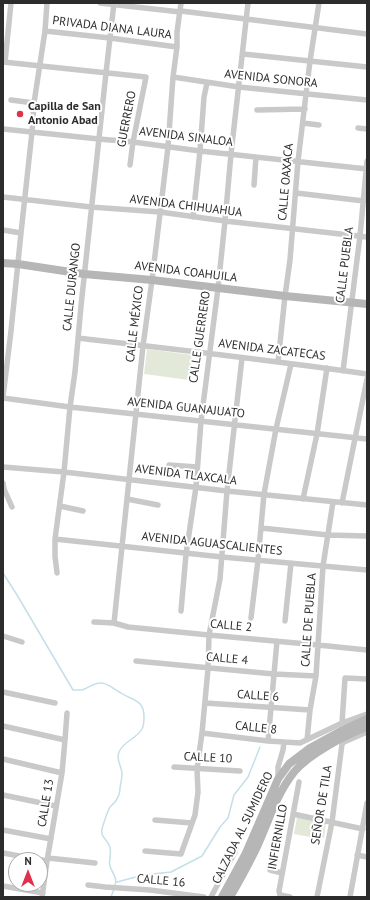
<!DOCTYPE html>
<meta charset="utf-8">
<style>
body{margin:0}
#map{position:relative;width:370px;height:900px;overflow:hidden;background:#fff;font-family:"PT Sans",sans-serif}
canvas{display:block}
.frame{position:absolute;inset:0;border:4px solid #2c2c2c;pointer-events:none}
.north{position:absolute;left:8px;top:852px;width:40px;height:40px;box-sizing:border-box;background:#fff;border:1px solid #ababab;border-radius:50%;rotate:0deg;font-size:11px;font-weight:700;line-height:16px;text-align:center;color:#2c2c2c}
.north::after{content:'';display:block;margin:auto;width:14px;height:18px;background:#e1304e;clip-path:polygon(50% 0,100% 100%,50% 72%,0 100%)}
</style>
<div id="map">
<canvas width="370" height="900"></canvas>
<div class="frame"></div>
<div class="north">N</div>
</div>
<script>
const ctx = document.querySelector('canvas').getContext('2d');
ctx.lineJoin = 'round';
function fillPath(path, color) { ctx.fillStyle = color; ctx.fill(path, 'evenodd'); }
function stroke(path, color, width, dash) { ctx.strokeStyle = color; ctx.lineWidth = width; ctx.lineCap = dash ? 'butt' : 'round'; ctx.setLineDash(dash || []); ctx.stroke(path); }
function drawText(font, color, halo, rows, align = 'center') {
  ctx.font = font + ' "PT Sans",sans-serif'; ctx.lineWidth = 4; ctx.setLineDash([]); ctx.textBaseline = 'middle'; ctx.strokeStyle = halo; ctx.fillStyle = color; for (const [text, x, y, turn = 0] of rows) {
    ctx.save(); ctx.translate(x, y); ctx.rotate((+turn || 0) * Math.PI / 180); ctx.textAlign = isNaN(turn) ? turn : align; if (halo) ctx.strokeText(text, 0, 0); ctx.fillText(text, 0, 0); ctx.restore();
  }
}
fillPath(new Path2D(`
 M147,349L192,355L189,380L144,374Z
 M297,817L313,820L310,837L294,834Z
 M314,820L326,822L324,838L311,836Z`), '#e3e9d9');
stroke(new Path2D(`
 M3,573L17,595L73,690C76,690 79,690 82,690C89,688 94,682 102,683C109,684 115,690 121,693C133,701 144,699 144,717C144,721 144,725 142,729C137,738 125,741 120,750C115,759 121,764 122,773C122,778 121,783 120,788C120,793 118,798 115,802C113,804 112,805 110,807C108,810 103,825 102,829C100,837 107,839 109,845C113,852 108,859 110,866C112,873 118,878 115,886
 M117,882L143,875L171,872L202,856L220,827L228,818L234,795L248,777L260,747
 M111,897L114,889`), '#c5dfe9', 1.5);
stroke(new Path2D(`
 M100,3L180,12L181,11L367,34
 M45,31L110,38L177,47
 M243,54L367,67
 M3,62L146,77L133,142L130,165
 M5,62L11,3
 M173,77L239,87L367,100
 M11,100L34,103
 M257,110L305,109
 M303,123L319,125
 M358,128L367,129
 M3,129L99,139L133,142L200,151L367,169
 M254,185L256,157
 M296,193L364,201
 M3,197L91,207L160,212L225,221L367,237
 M193,217L200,151L204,97L207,83
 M3,230L21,233
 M78,338C174,349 271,360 367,374
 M278,362L285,296L290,260L298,161L310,61L319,3
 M343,371L360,236L367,161
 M3,397L11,331L21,233L32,132L34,103L45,31L47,3
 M3,398L70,407L367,439
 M169,465L197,467
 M3,467L64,472L227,491L367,505
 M3,483L4,489L12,507
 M127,499L158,505
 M303,499L317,434L327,368
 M342,503L367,379
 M60,506L83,511
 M261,528L328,535L365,536
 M55,539L222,557L367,570
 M57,573L55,556V539L64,472L70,407L75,372L81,306L106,73L114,3
 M181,611L186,554L196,487L201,421L218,288L225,221L231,154L248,3
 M251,618L258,560L264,494L276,429L291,364
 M285,621L291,563
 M94,622L114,623L128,627L209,635L318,645L367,650
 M114,623L143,346L152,280L168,147L173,77L177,47V32L181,3
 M3,636L22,642
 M136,661L274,674L316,676
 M3,692L55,703
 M205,703L310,710
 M342,723L345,678L367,679
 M3,726L65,740
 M202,733L268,741L300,743L342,723L367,714
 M307,740L310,710L316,676L323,566L333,502
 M268,741L277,641
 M3,759L62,773
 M174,767L240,771
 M278,779V767L283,750L284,742
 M3,795L56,806
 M293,814L363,829
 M155,820L192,823
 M3,830L51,839
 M145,851L181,854L195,815L198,792L197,769L202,733L208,669L209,635L220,579L227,491L242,358
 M3,853L47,861
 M357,855L367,857
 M48,858L95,863
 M270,870L282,873
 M88,885L105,887L150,890L204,897
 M3,886L43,893
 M42,897L47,861L62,773L65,740L67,713
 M211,897L235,852
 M290,897L280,895L279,891L299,782
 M317,897L332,822L342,744L344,742L367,732
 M350,897L367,803`), '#c9c9c9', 5.5);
stroke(new Path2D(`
 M3,263L18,264L84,274L152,280L285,296L367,304
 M222,897L245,855L278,779L289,764L310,748L341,731L367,719
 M230,897C239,882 247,867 255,851C268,824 275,796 294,772C309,754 345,735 367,727`), '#b6b6b6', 8);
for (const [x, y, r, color] of [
 [20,114,4,"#e1304e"]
]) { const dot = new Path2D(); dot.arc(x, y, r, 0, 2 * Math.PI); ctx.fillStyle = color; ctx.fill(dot); stroke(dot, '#fff', 1.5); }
drawText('12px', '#2c2c2c', '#fff', [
 ["PRIVADA DIANA LAURA",112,28,7],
 ["AVENIDA SONORA",271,79,6],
 ["GUERRERO",127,119,-79],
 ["AVENIDA SINALOA",186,137,7],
 ["CALLE OAXACA",286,182,-85],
 ["AVENIDA CHIHUAHUA",186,206,7],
 ["CALLE PUEBLA",345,265,-83],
 ["AVENIDA COAHUILA",186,272,7],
 ["CALLE DURANGO",72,287,-84],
 ["CALLE MÉXICO",135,324,-83],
 ["CALLE GUERRERO",200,337,-82],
 ["AVENIDA ZACATECAS",272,350,7],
 ["AVENIDA GUANAJUATO",186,408,6],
 ["AVENIDA TLAXCALA",186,475,7],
 ["AVENIDA AGUASCALIENTES",212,544,6],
 ["CALLE DE PUEBLA",309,620,-86],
 ["CALLE 2",231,626,5],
 ["CALLE 4",227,659,5],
 ["CALLE 6",258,696,4],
 ["CALLE 8",256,728,6],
 ["CALLE 10",208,758,3],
 ["CALLE 13",46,803,-81],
 ["SEÑOR DE TILA",322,805,-81],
 ["CALZADA AL SUMIDERO",243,828,-64],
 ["INFIERNILLO",278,837,-80],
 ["CALLE 16",161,881,5]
]);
drawText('bold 12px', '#2c2c2c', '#fff', [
 ["Capilla de San",28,107],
 ["Antonio Abad",28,121]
], 'left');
</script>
